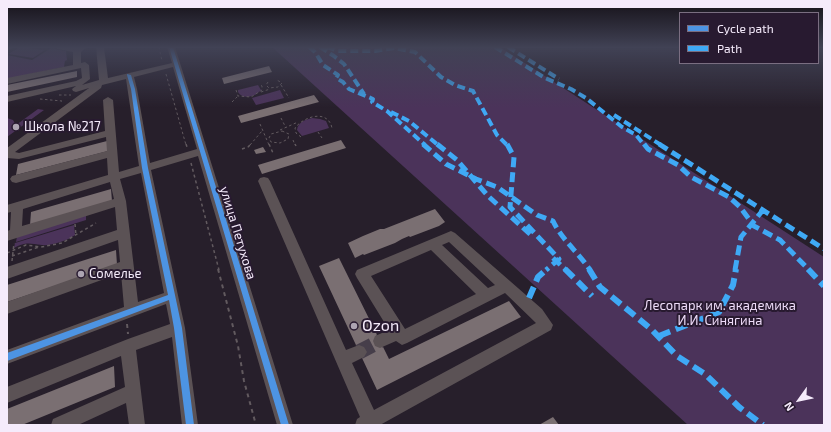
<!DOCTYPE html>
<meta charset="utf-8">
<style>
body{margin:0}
#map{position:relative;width:831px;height:432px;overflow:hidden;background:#271f2b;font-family:"Exo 2",sans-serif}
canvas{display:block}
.frame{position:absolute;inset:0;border:8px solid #f5ebfb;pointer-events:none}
.legend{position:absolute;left:679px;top:12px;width:140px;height:52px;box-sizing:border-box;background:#281a30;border:1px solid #7a6e81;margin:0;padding:5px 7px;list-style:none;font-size:12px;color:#f5ebfb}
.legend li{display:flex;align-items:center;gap:8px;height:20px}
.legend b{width:20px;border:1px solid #7a6e81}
.north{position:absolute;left:779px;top:380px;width:40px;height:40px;-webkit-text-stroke:3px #281a30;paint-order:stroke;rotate:237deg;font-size:11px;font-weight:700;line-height:16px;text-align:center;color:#f5ebfb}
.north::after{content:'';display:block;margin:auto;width:14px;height:18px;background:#f5ebfb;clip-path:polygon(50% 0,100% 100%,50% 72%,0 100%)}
</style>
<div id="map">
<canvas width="831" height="432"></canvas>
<div class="frame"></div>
<ul class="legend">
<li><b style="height:5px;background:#4d94e3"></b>Cycle path</li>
<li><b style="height:5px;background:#3fa9f5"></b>Path</li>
</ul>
<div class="north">N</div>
</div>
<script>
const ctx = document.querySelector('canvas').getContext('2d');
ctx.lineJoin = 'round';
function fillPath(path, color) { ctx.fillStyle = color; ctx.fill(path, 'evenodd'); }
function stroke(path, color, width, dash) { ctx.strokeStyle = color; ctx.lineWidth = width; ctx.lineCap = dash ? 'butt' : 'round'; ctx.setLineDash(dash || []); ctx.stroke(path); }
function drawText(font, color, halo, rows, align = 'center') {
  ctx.font = font + ' "Exo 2",sans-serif'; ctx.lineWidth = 4; ctx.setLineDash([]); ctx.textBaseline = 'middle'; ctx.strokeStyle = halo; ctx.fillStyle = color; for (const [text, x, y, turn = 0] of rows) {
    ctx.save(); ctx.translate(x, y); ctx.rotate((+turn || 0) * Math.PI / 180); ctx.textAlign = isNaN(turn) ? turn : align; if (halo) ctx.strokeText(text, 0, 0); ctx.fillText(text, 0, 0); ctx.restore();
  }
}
fillPath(new Path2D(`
 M20,47L45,50L33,58L8,54Z
 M272,47H500L824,257V425H688Z
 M51,48L66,51L67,60L65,61L64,67L7,79V55L32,60Z
 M258,85L261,90C255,97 243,100 238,92V90Z
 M280,90L284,98L256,105L252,98Z
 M38,109L44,110L7,137L8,127L7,118L13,120L16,125Z
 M312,118L320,119L326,121L329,128L302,136L297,130C298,122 305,120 312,118Z
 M86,215V220L16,242L17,236Z
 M74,225L75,235C67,241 51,246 42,245C30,244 27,241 14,248L15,243Z`), '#4b335a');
fillPath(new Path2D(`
 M269,66L272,72L224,84L222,78Z
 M77,71V77L7,92V85Z
 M314,95L319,102L241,123L238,116Z
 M341,140L346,148L262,174L258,165Z
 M107,141L108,151L16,175L18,164Z
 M263,147L266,152L256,154L254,150Z
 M111,189L112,201L30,225L31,212Z
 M435,209L445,222L439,226L410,237L409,236L402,239L395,243L364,255L363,254L355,258L348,243L363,236L380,229H384Z
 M116,250L117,265L7,302V285Z
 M339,258L389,359L509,301L521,317L377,390L319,266Z
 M114,366L115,387L22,425H7V409Z
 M553,417L559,425H539Z`), '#7a6f72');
stroke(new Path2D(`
 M359,352L380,341`), '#463e4a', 15, [15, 8]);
stroke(new Path2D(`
 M159,47L162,61
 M166,74L186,145
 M268,82L266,85L269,88L278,87L282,83L277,80
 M281,85L289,98
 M236,90L238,96L251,97L262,90V86L259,84
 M261,92L270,89
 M59,95H71
 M40,99L62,101L60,103
 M232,102L238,96
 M281,118L286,128
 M260,124L269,145
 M280,130L298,122
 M282,131L289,134L288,139L280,143L271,142L269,138L271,134Z
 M318,132L322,138
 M301,137L296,133L295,128C304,116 328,109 332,128
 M293,140L295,145
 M250,145L262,131`), '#625a5f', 1, [2.5, 2.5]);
stroke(new Path2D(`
 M186,144L187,147
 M269,144L273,153
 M295,144L296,146
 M242,149L248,147L251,144
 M191,163L219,270
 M75,224L76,236
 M7,253L26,245L41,247L62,243L96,223
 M12,256L39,247
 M12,261L14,243`), '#625a5f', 1.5, [3, 3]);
stroke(new Path2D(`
 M218,269L238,346L244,381L256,425
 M127,324L128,334`), '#625a5f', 2, [4, 4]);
fillPath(new Path2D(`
 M7,47H15L7,51Z
 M56,47H87L81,52V63L85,62L89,65L90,79L82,85L99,80L96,47H104L108,78L172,63L167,47H175L293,425H277L198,156L151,170L185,328L198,425H182L172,337L136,350L145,425H129L126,403L78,425H51L53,419L125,387L121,356L7,403V387L128,339L170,324L166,304L7,364V350L124,307L121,273L7,314V302L120,262L118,240L7,279V267L117,230L115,207L7,241V231L10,230L11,212L7,213V205L108,175L107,158L16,183L12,182L10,179L12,176L107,151L106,137L19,159L7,158V148L89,88L76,92L73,91L72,89L76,86L7,102V96L76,81L82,78L81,68L7,84V78L73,65V52L57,49ZM173,67L197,149L150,163L137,89L134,77ZM126,79L139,166L119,172L113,100L108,97L103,100L105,131L19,153L15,152L101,88L102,85ZM141,173L164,293L138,302L126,201L120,179ZM110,182L114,199L22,226L23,209Z
 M264,177L268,178L270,181L346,350L359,345L364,347L367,352L364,357L352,363L374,410L536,323L505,293L407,343L402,345L396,341L380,348L375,346L373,341L375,336L389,330L357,278L355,274L357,270L451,231L455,233L542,309L553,325L551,330L380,425H355L357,419L360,417L258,181L260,178ZM449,242L495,285L488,288L442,245ZM431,250L476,294L405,329L371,276Z`), '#5b5255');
stroke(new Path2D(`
 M309,47L315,52L323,65L338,75L336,78L343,82L349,89L373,99L372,102L387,111L425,145
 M320,47L334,56L344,64L364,94
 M327,47L338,51H375L394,48L415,52L441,77L455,85L473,91L497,135L507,145
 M495,47L545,78L571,89L586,98L622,127L636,135L644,145
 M508,47L559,79
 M391,112L409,121L438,145
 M614,115L661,145`), '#3fa9f5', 4, [8, 4]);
stroke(new Path2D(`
 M423,144L446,164L476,179L497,187L537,215L553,221C562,240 579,253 590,270
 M437,144L457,160L488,196L531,235
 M507,144L514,157L510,207L559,259L546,270
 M644,144L648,149L678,165L691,177L729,197L740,207L754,226L780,240L809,270
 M659,144L824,249
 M553,258L566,270
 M735,270L741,237L763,210`), '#3fa9f5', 5, [10, 5]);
stroke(new Path2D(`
 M565,269L592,296
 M589,269L600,287L651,329L677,356L705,374L739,407L763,425
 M808,269L824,286
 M529,298L538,277L547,269
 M659,336L719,312L733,285L736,269`), '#3fa9f5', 6, [12, 6]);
fillPath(new Path2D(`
 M169,47H173L289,425H281Z
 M127,74L131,75L135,89L148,168L182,328L194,425H186L174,328L169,300L7,361V353L168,295L142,168L131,89L127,75Z`), '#4d94e3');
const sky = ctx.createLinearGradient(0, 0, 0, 108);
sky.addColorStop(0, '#151118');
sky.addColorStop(0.44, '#414255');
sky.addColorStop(1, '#41425500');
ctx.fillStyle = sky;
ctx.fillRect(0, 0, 831, 108);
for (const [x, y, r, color] of [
 [16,127,4,"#ada4b2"],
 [81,274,4,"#ada4b2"],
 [354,326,4,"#ada4b2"]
]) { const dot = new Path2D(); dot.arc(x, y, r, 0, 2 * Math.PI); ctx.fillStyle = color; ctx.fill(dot); stroke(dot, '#281a30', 1.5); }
drawText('13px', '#f5ebfb', '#281a30', [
 ["Школа №217",24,127],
 ["Сомелье",89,274]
], 'left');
drawText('13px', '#f5ebfb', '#281a30', [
 ["улица Петухова",238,233,73]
]);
drawText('13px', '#eedcf9', '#281a30', [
 ["Лесопарк им. академика",720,306],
 ["И.И. Синягина",720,321]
]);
drawText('16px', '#f5ebfb', '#281a30', [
 ["Ozon",362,326]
], 'left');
</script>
